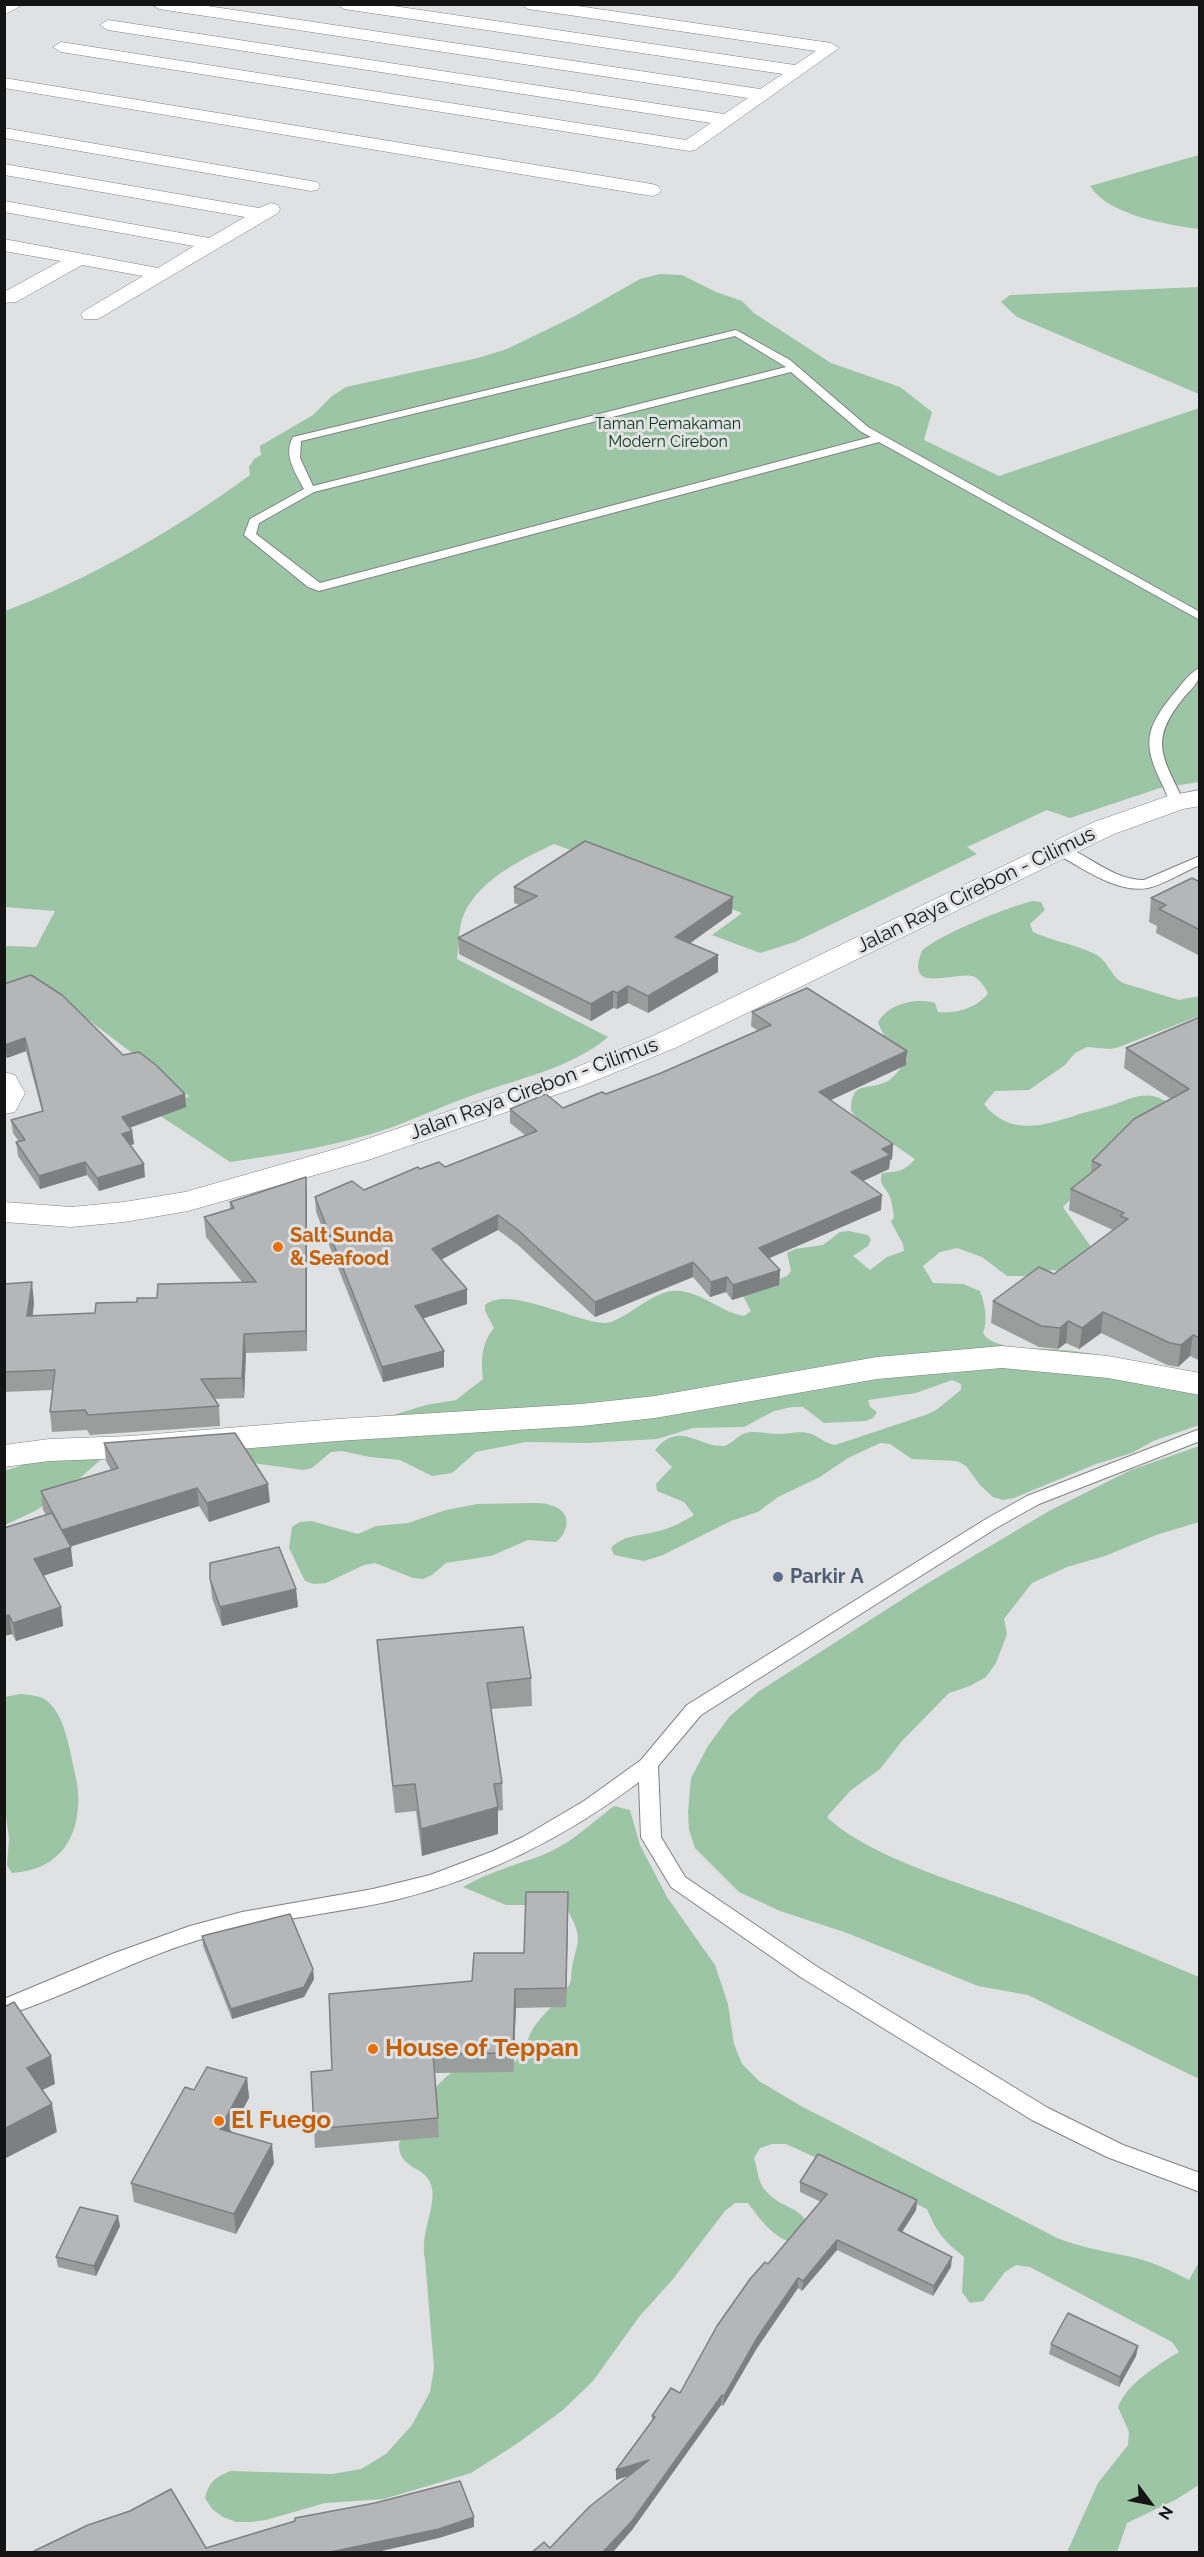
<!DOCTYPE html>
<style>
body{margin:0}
#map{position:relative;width:1204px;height:2557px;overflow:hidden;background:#e0e1e3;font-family:Raleway,sans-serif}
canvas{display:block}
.frame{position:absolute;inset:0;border:6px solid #141415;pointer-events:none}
.north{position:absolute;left:1120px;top:2473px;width:60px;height:60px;-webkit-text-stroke:4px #e0e1e3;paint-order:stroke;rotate:122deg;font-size:16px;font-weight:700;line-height:24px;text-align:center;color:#141415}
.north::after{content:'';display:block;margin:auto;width:21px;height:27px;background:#141415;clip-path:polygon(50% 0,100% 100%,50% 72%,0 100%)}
</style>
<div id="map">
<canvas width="1204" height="2557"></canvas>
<div class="frame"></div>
<div class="north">N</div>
</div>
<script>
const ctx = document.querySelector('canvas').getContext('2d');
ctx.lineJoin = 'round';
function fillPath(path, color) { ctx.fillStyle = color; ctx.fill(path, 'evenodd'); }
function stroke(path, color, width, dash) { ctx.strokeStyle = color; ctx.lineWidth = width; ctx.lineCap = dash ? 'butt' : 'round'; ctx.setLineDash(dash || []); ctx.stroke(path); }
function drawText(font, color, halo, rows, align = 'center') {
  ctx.font = font + ' Raleway,sans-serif'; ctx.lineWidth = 6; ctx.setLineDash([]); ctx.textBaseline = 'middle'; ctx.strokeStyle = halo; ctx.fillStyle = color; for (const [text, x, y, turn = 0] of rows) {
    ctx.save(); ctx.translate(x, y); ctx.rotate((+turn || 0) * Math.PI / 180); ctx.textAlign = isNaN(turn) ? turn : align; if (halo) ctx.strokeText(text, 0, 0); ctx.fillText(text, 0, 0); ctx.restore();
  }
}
fillPath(new Path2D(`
 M1199,155V229C1168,225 1108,215 1090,186Z
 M660,274L682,275L716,292L742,301L754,313L831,363L900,387L932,412L924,440L999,476L1199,408V782L1160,788L1070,818L1047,810L967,847L977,854L795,942L760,953L712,935L742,913L554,844C522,859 481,879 465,912C458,925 459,945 457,959L608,1037C573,1067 521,1078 479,1093C449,1103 420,1117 390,1128C338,1146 284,1154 230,1162L159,1115L189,1096L70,1006L5,985V946L36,947L55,911L5,907V611C92,578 175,530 250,475L249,467L254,459L261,455L260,446L313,415L332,396L346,387L478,358L507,349L575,316L640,279Z
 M1199,287V394L1017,317L1001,302L1010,295Z
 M1033,901L1041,902L1045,910L1030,924L1033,932C1052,941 1074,944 1093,953C1108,959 1110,976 1123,983L1179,1000L1199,996V1016L1119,1047L1111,1049L1087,1047L1075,1053L1065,1065L1029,1090L995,1091L984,1104C1011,1139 1049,1124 1083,1113C1093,1110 1104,1108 1115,1104C1134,1097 1148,1090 1167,1102L1063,1207L1091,1247L1072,1272L1052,1270L1026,1276H1007L982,1257L957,1248L940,1252L923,1266L933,1283L963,1284L980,1291C985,1304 988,1320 983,1333C992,1350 1034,1348 1052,1349C1102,1352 1151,1367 1199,1382V1425L1153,1441L1132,1453L1096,1464L1014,1498L1003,1500L993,1497L980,1485L966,1466L957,1461L912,1459L890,1444L880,1443L848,1458L820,1477L778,1497L758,1512L731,1521L663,1555L644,1561L614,1555L611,1548C624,1534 642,1536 659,1531C671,1528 683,1522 694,1515L684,1502L657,1491L656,1484L672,1467L655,1450C679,1420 698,1447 723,1446C732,1445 737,1435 746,1433C756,1430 768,1434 779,1434C788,1434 801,1430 811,1434C820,1437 824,1443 835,1445L928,1414L936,1410L961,1390V1384L952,1380L916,1393L868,1400L870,1407L877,1412L873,1418L866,1421L824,1423L803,1407H792L774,1411L744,1427L693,1428L657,1439L588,1443L526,1442L476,1452L452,1473L432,1476L400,1460L370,1457L342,1451L331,1452L312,1468L303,1470L224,1459L216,1449L347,1429L426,1405L456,1400L483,1379C481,1360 481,1344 494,1328L485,1311V1305C510,1285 573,1322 605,1323C621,1323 651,1293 671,1291C698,1288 719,1312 744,1316L751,1311L742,1294L787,1276L791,1271L787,1253L795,1249L823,1245L840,1232L849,1231L868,1235L871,1240L868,1246L853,1256L870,1270L887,1257L904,1251L903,1244L891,1222L894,1217C893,1211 892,1203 890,1197C886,1187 878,1185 882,1173C898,1172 905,1171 915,1159L859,1121L851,1111C851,1080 866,1091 886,1082C894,1078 901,1067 907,1061V1056L885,1038L878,1023C886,1004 917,997 935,1003L938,1012C955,1014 978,1008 988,993C984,987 980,978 972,976C953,972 904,995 922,951C938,935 1010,906 1033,901Z
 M1199,1446V1522L1156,1535L1105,1556L1067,1567L1032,1583L1004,1619L1007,1634L996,1663L986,1677L970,1686L949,1693L902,1741L880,1769L850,1791L827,1817C868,1857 966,1885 1021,1905C1082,1928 1140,1952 1199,1977V2079L1028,1995L978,1986L847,1933L780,1911L739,1892L695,1848L689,1830L688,1812L691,1778L708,1746L729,1717L758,1692L923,1586L1049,1511L1131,1470Z
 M28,1453L107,1454L80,1478L70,1482L51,1501L35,1511L5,1525L4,1471L20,1466Z
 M531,1503C537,1503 544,1503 550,1505C571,1510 571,1530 556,1542L528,1540L491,1556L446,1563L432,1575L423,1579L413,1578L375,1563L364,1565L326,1583L314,1584L305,1581L289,1548L292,1527L300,1522L311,1521L358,1534L376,1526L408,1523L446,1510L478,1504Z
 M21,1694C29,1695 40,1695 47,1701C62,1713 67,1737 71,1755C73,1767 77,1779 78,1791C81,1837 60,1870 12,1873L7,1865L9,1838L4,1803V1697Z
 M614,1806L630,1810L640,1845L667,1897L715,1965L728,2004L734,2044L742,2064L759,2081L801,2106L1057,2238C1083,2248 1109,2252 1136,2258C1155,2263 1172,2271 1189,2280L1199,2262V2485L1177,2499L1127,2523L1117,2552H1067L1098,2483L1128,2445L1129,2432L1118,2407C1127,2383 1158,2365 1179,2352L1172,2342L1030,2267L1016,2265L1005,2272L983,2301L970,2303L962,2292L964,2257C944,2241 937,2233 927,2209L786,2144H772L760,2148L754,2158C758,2169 757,2181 765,2190C779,2208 800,2205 811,2228L793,2243C771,2236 761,2220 748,2203H735L725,2211L673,2279L639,2317L593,2381L563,2410L518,2443L471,2473L384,2499L325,2503L266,2520L251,2522H236L223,2517L212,2509L205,2498C209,2482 215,2477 231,2471L332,2474L361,2469L386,2454L412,2425L430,2392L434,2368L425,2259C419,2235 438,2203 431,2185C425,2165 398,2170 399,2143C414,2120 429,2089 451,2073C464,2063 486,2079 507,2067C526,2057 524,2043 534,2027C544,2012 561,2000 569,1985C572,1980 571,1972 572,1967C578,1939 583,1939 568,1911L530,1905H506L463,1887C490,1871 517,1865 545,1854C570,1844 593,1822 614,1806Z`), '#9cc5a5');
const service = new Path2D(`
 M736,330L790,360L868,427L1200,612V620L879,442L319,591L308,587L244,535L250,519L304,489C295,472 283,455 293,437ZM735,336L786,367L313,486L300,458L301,441ZM791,372L860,431L871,437L320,583L256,534L259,523L314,492Z
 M1200,668C1200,682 1194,686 1185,696C1148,741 1162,755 1184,802L1177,806C1169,804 1167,795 1164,788C1142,744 1144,729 1176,691C1183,683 1190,672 1200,668Z
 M1058,845C1088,852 1110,880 1144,880L1200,856V865C1183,872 1165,884 1148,888C1116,894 1080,866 1053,852L1051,849L1053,846Z
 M1200,1429V1441L1039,1504L998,1527L701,1715L658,1766L661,1837L685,1877L816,1966L1048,2108L1123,2145L1200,2173V2192L1107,2157L1032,2120L802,1978L671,1887L641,1837L639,1782C567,1836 487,1877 399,1899C337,1914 273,1918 212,1936C140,1956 75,1993 4,2016V1999L112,1954L190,1926L242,1912L373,1889L430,1875L491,1852L523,1837L584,1801L641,1760L687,1705L986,1519L1027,1496Z`);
const minor = new Path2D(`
 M4,4H24L4,15Z
 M151,4H194L760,89L783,74L344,9L336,4H380L795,65L816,51L528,9L520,4H564L831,43L839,48L695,150L689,151L61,52L53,47L61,42L686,140L711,123L108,30L100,25L108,20L724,114L748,98L159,9Z
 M4,78L652,184L658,186L661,190L658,194L652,196L4,88Z
 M4,128L311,181L317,182L320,186L317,190L311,191L4,138Z
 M4,164L259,208L271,203L278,205L280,209L278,213L98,319H84L81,315L84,311L143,276L82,265L16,302L4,303V292L61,261L4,251V239L158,268L194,246L4,212V201L209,238L245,217L4,175Z
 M4,1072L15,1075L25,1093L15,1112L4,1114Z
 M1002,1346L1108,1356L1200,1373V1395L1108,1378L1002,1368L877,1379L655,1418L581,1426L337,1441L130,1458L49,1461L4,1467V1445L49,1439L130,1436L337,1419L581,1404L655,1396L877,1357Z`);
const trunk = new Path2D(`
 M1200,790V806L1183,809L1114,834L675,1048L584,1085L368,1160L188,1211L124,1222L71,1227L4,1222V1202L71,1207L124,1202L185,1192L346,1146L562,1073L653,1036L1094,822L1168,796Z`);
stroke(service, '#808183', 2);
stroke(minor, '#808183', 1);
stroke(trunk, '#808183', 1);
fillPath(service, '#fff');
fillPath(minor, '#fff');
fillPath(trunk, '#fff');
fillPath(new Path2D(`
 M1200,882V956L1156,933L1157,926L1149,922L1151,898Z
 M514,887L732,913L690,943L718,972L648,1013L628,1003L617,1009L613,1008L591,1021L459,954L458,938L519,905L514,903Z
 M4,984L185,1094L186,1107L130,1128L132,1131L134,1144L130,1145L145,1177L99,1191L87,1175L40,1189L18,1156L16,1142H19L13,1133L11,1120L42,1111L26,1051L7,1058L4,1055Z
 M752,1012L906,1065L831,1100L893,1144L892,1159L890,1160L889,1169L863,1181L881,1210L769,1258L780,1270L779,1285L732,1300L726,1292L710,1297L693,1277L595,1317L518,1245L498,1230L441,1259L467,1289V1304L423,1318L444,1351V1367L383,1382L316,1212L315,1197L364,1190L420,1169L445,1167L525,1135L510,1123V1109L563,1108L606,1094L661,1073L758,1031L751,1026Z
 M1200,1017V1361L1190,1356L1178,1367L1167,1365L1101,1333L1079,1349L1066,1343L1058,1349L1039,1347L991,1323L993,1301L1054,1274L1113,1230L1069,1210L1071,1189L1091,1173L1092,1161L1171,1099L1124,1068L1126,1048Z
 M307,1196V1351L246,1353L244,1398L213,1399L219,1406L220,1426L90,1435L87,1430L52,1432L50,1412L53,1390L4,1392V1284L34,1302L33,1316L95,1313L157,1298L242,1282L206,1237L204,1217L230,1209V1202Z
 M104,1443L270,1502L209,1522L199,1506L70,1547L73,1566L43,1575L61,1607L63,1626L16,1641L12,1634L4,1636V1528L46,1515L43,1510L41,1491L111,1470L106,1461Z
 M210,1579L296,1589L298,1607L222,1626L212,1598Z
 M377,1640L531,1678L532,1706L491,1709L502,1783L503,1810L498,1811V1834L422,1856L416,1811L395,1813L379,1667Z
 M568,1911L566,2007L516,2008L513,2072L435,2073L439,2137L315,2148L314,2129L332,2070L472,1981L524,1953Z
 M202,1936L313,1969L314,1979L304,1997L232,2019L203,1946Z
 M247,2078L249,2098L231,2132L274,2163L236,2234L134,2202L131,2183L194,2090Z
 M800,2182L917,2200L916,2210L902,2232L951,2267L933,2296L837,2250L802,2291L798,2288L757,2348L723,2406L721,2405L632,2530L612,2553H531L550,2548L628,2476L616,2480V2470L652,2421V2416L680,2393L768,2264L821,2202L800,2192Z
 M120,2226L96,2276L58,2267L56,2257Z
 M1051,2344L1138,2346L1136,2356L1119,2387L1049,2354Z`), '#9b9d9d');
fillPath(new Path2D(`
 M733,897L732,913L675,954V937Z
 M718,955V972L648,1013V996Z
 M628,986V1003L617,1009V993Z
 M613,991V1008L591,1021V1004Z
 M25,1038L26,1051L7,1058L5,1045Z
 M907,1051L906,1065L818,1106L819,1092Z
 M185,1094L186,1107L123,1130L122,1117Z
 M132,1131L134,1144L123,1148L122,1134Z
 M893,1144L892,1159L890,1160L889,1169L850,1187L851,1172L882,1149Z
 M85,1162L87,1175L40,1189L39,1176Z
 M144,1164L145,1177L99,1191L97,1178Z
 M306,1177L307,1196V1351L306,1331Z
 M882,1195L881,1210L758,1263L759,1248Z
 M498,1215V1230L433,1264L432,1249Z
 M693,1262V1277L595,1317V1302Z
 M780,1270L779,1285L732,1300L733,1285Z
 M727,1277L726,1292L710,1297L711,1282Z
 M32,1282L34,1302L30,1336L27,1316Z
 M467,1289V1304L416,1321L415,1306Z
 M1103,1312L1101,1333L1079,1349L1082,1328Z
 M1068,1321L1066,1343L1058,1349L1060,1328Z
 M244,1334L246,1353L244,1398L242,1378Z
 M1193,1335L1190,1356L1178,1367L1181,1345Z
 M444,1351V1367L383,1382L382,1367Z
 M268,1484L270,1502L209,1522L207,1503Z
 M197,1488L199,1506L65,1548L62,1530Z
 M71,1547L73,1566L37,1578L34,1559Z
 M296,1589L298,1607L222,1626L220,1607Z
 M61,1607L63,1626L16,1641L13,1623Z
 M9,1615L12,1634L4,1636V1616Z
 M498,1807V1834L422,1856L421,1829Z
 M568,1892V1911L566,2007V1988Z
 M313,1969L314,1979L304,1997L232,2019L231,2009Z
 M515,1989L516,2008L513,2072V2053Z
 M51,2056L55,2084L32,2095L27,2068Z
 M247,2078L249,2098L222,2148L220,2129Z
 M52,2104L57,2132L4,2159V2129Z
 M272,2144L274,2163L236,2234L234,2214Z
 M917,2200L916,2210L897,2240L898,2230Z
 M118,2216L120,2226L96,2276L94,2266Z
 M837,2240V2250L802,2291L803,2281Z
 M952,2257L951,2267L933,2296L934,2286Z
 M798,2278V2288L757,2348L723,2406L724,2396L757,2338Z
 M1138,2346L1136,2356L1119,2387L1120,2377Z
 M722,2395L721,2405L632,2530L612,2553H602Z
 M649,2460V2469L616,2480V2470Z
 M474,2517V2527L439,2538L373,2553H326Z`), '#7e7f80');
const building = new Path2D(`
 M585,841L733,897L675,937L718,955L648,996L628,986L617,993L613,991L591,1004L458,938L537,896L514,887Z
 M1192,878L1200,882V930L1159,909L1166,905L1151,898Z
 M31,975L62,995L123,1055L139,1052L156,1065L185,1094L122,1117L132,1131L122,1134L144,1164L97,1178L85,1162L39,1176L16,1142L25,1140L11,1120L43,1111L25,1038L5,1045L4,1044V984Z
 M807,988L907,1051L819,1092L893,1144L882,1149L890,1155L851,1172L882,1195L759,1248L780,1270L733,1285L727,1277L711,1282L693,1262L595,1302L518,1230L498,1215L432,1249L467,1289L415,1306L444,1351L382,1367L315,1197L352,1181L364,1190L418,1167L420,1169L439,1162L445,1167L537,1131L510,1109L546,1094L563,1108L602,1092L606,1094L661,1073L771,1025L752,1012Z
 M1200,1017V1338L1193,1335L1181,1345L1170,1343L1103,1312L1082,1328L1068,1321L1060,1328L1041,1326L993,1301L1039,1267L1054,1274L1128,1219L1120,1216L1124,1213L1071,1189L1101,1165L1092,1161L1134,1119L1189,1089L1126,1048Z
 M306,1177V1331L244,1334L242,1378L201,1379L219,1406L88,1415L85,1410L50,1412L55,1370L4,1372V1284L32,1282L27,1316L95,1313L96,1303L137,1302V1298H157L158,1284L256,1282L204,1217L234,1208L230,1202Z
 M235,1433L268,1484L207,1503L197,1488L62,1530L41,1491L118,1468L104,1443Z
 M52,1513L71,1547L34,1559L61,1607L13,1623L9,1615L4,1616V1528Z
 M279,1547L296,1589L220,1607L210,1579V1563Z
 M523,1627L531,1678L487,1683L502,1783L494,1784L498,1807L421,1829L415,1784L393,1786L377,1640Z
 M526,1892H568L566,1988L515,1989L513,2053L433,2054L438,2118L314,2129L311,2072L332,2070L329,1994L472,1981L474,1953H524Z
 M290,1914L313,1969L304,1987L231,2009L202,1936Z
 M14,2002L51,2056L27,2068L52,2104L4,2129V2007Z
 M207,2067L247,2078L220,2129L272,2144L234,2214L131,2183L185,2087L194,2090Z
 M818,2154L917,2200L898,2230L952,2257L934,2286L837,2240L803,2281L798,2278L757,2338L724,2396L722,2395L632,2521L602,2553H531L544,2542L550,2548L589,2507L649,2460L616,2470L655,2417L652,2416L671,2388L680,2393L717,2326L750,2279L765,2262L768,2264L827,2194L800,2182Z
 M80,2207L118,2216L94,2266L56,2257Z
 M1068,2313L1138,2346L1120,2377L1051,2344Z
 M460,2481L474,2517L439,2529L326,2553H30L88,2525L130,2511L171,2489L206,2548L295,2521V2518L375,2503Z`);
fillPath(building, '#b4b6b7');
stroke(building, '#7e7f80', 1.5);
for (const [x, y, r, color] of [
 [278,1247,6,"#e8710a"],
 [778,1577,6,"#5c6f8a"],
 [373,2049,6,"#e8710a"],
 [219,2121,6,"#e8710a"]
]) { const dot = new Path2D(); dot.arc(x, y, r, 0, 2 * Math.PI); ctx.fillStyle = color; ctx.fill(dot); stroke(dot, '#e0e1e3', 2); }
drawText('16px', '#0c391b', '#e0e1e3', [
 ["Taman Pemakaman",668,424],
 ["Modern Cirebon",668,442]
]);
drawText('20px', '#141415', '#e0e1e3', [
 ["Jalan Raya Cirebon - Cilimus",976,890,-26],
 ["Jalan Raya Cirebon - Cilimus",534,1089,-20]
]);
drawText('bold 20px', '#c56008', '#e0e1e3', [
 ["Salt Sunda",290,1236],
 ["& Seafood",290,1259]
], 'left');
drawText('bold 20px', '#4e5e75', '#e0e1e3', [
 ["Parkir A",790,1577]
], 'left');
drawText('bold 24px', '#c56008', '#e0e1e3', [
 ["House of Teppan",385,2049],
 ["El Fuego",231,2121]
], 'left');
</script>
